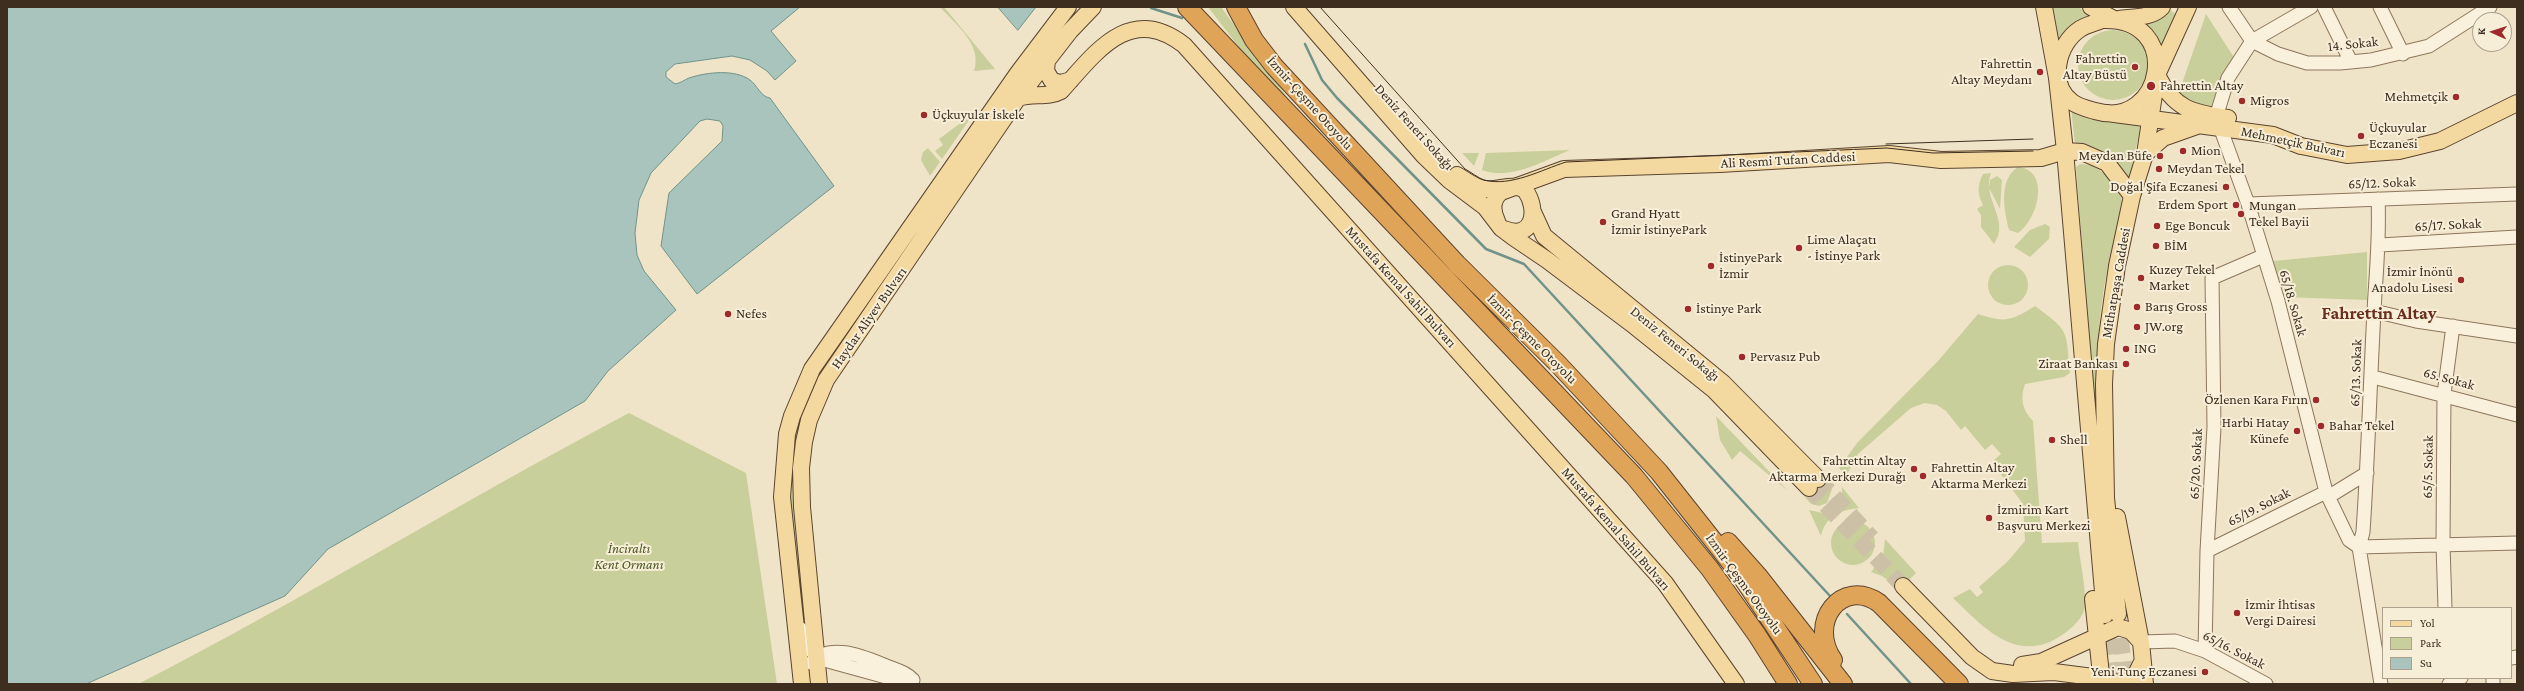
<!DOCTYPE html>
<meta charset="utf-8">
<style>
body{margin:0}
#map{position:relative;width:2524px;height:691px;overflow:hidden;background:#f0e4c8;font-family:"Crimson Pro",serif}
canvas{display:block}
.frame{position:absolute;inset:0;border:8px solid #3d2e20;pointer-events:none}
.legend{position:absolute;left:2382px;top:607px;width:130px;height:72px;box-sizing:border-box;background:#f7eed8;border:1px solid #ada18e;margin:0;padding:5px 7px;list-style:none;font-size:12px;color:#3d2e20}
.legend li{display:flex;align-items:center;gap:8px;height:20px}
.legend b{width:20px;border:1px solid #ada18e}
.north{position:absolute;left:2472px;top:12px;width:40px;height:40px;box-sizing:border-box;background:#f7eed8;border:1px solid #ada18e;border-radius:50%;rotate:273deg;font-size:11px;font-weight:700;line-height:16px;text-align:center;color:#3d2e20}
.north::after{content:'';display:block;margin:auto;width:14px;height:18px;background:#9e2a2b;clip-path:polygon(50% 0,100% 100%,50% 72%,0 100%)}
</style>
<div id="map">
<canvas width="2524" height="691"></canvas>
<div class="frame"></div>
<ul class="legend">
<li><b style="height:5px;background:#f3d9a0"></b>Yol</li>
<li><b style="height:11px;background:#c9cf9b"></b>Park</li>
<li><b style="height:11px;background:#a9c4bc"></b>Su</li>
</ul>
<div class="north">K</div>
</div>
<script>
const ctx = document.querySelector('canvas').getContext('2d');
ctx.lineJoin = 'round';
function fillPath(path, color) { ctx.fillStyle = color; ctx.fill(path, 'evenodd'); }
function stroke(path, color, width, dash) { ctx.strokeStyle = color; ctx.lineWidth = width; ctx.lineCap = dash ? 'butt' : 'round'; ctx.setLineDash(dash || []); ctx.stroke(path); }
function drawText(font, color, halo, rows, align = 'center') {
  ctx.font = font + ' "Crimson Pro",serif'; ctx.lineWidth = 4; ctx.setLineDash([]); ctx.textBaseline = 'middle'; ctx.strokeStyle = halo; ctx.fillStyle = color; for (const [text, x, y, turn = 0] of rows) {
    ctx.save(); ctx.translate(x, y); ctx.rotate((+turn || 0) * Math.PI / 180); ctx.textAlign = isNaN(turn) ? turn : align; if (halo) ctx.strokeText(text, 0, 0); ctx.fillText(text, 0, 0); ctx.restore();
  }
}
fillPath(new Path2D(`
 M940,7H944L995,69L974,71C983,45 956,25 940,7Z
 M1208,7H1221L1298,112L1272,90Z
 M2052,7H2079L2092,19L2058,43Z
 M2168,9L2176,14L2162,45L2143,22Z
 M2206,14L2235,59L2215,114L2177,98Z
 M2078 65a35 35 0 1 1 70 0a35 35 0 1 1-70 0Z
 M2071,108L2141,126L2129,179L2075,145Z
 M974,113L942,159L935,151L943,145L939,139Z
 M928,148L940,162L930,176L921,160L923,152Z
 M1570,150C1543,161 1511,181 1482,170L1486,153Z
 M1462,153H1479L1474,166Z
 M2080,164C2101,164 2119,185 2123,204C2126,214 2114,243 2111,254C2096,312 2097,373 2096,432L2076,167Z
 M2018,167C2051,170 2038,220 2018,233L2009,230C2004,210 1998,180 2018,167Z
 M1991,173C1981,199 2011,219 1994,244L1981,227V215L1977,209L1983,205C1977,193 1977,186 1983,174Z
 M1997,176L2002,180L2000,209L1989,188L1990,180Z
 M939,193H948L805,419L812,643L806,638L799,571L792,550L787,495L797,418L809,386Z
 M2045,224L2050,227L2049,239L2030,257L2014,247L2030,230Z
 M2367,252V300L2283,297L2273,261Z
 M1988 285a20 20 0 1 1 40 0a20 20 0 1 1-40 0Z
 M2035,306C2070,332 2066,329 2070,373L2064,377L2025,384C2020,398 2022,410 2033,421L2042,543L2078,542C2080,562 2086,586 2085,606C2084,617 2073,627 2065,633C2019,667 1985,629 1953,598L1970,589L1977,597L1983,592L1979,587L2008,561L2025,541L2023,504L1994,465L1997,463L1994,460L2001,454L1992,444L1985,450L1965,426L1961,430L1946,411L1937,405L1925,403L1911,408L1858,454L1846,476L1839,468L1857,443L1938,361L1978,314C2005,323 2011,321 2035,306Z
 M629,413L746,473L777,684H138C304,599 464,500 629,413Z
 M1716,416L1788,491L1740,451L1732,460L1720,440Z
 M1764,450L1823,474L1832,489L1827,503L1819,506L1811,504Z
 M1842,487L1859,508C1840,510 1825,517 1821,536L1809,510L1827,514C1839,508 1843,500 1842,487Z
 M1831 543a22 22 0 1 1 44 0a22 22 0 1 1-44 0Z
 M1885,539L1916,573L1900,589L1882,576L1871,572L1883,556Z`), '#c9cf9b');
const water = new Path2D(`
 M7,7H800L771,31L796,61L775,80L767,71L750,60L732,56L675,64L666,72V77L675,84C681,83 684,80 689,78C707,72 735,69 750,80C757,85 761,97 770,98L834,186L697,294L661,246L669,193L722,141L723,126L720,121L707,119L700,121L651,173L639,200L635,233L637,255L644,271L676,310L608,371L585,401L328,549L285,596L86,684H7Z
 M998,7H1036L1018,30Z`);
fillPath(water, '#a9c4bc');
stroke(water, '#6f938a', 1);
stroke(new Path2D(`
 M1151,8L1182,18
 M1305,44L1322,80L1337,98L1486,249L1524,264L1830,596
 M1847,614L1911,684`), '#6f938a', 2.5);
stroke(new Path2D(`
 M1818,479L1872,538
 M1809,488L1903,586
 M2118,614L2126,684
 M2105,615L2113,684`), '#ccc0a6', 16, [16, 8]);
const minor = new Path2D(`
 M2229,7L2252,41L2278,54L2307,63H2340L2371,60L2429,46L2490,7
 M2324,7L2351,62
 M2380,7L2403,54
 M2216,117L2228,78L2252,41L2311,7
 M2220,127L2248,204L2278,301L2326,492L2349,540L2359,547L2381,684
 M2378,199C2380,237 2376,273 2374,311C2370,385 2368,458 2363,532L2359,547L2517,543
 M2248,204L2517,194
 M2380,245L2517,237
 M2374,311L2416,321L2517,336
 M2373,377L2517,415
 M2328,497L2367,473
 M2207,551L2326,492
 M2445,608L2443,545L2444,394L2453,326
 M801,629L805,643L817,658L897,680L905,682L913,680C907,673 897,670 889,667C866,658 831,641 811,663
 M2141,642L2175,641L2205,651L2266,684
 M2205,651L2207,551L2214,427L2212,278L2263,256
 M2511,658L2517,657
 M2493,678V684
 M2449,684L2461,678`);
const major = new Path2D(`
 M1294,7L1424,156L1449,180L1485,207L1501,228L1513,237L1547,260L1632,324L1714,390L1809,488
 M2044,7L2057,78L2065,151L2105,615
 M2091,7L2116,20
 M2119,19C2134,17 2152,18 2162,7
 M2102,20C2185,16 2164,131 2095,111C2088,109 2079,107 2072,102C2048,84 2057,44 2080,29C2086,25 2095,23 2102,20Z
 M1047,60L1046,71L1052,81L1061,83L1071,80
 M2157,75C2174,109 2192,113 2228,118
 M1018,98C1032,93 1048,98 1061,91C1096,52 1130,3 1184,45L1665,583L1736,684
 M2107,113L2273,135L2301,146L2347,155L2399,151L2440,141L2517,103
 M2145,154L2163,138L2197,126
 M1457,175C1466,180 1475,188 1485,189C1499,191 1512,182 1525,190C1539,209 1534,241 1504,229
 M1533,212L1544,236L1723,383L1818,479
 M1497,221C1492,211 1491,200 1501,192L1564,169L1720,164L1889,154L1941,160L2041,158L2065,151L2082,152L2107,163L2132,196
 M2117,517L2141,642L2145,684
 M1903,586L1972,657L1992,671L2013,674L2054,672L2101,678L2121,684L2134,678L2142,662
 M2093,599L2102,684
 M2118,614L2106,498L2104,384L2106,344L2117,266L2132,196L2145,154L2157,75L2188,7
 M2022,665L2041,662L2118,627L2131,631L2141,642
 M802,684L782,497L787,434L792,416L812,369L1018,73L1068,7
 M819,684L802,507L801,468L804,442L809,420L826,380L1018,98L1070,31L1093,7`);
const highway = new Path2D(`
 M1187,7L1634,476L1710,569L1757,635L1788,684
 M1236,7L1254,40L1274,66L1457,264L1558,364L1659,472L1742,577L1813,684
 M1728,542L1759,577L1843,684
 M1833,660C1807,622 1842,577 1879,603L1959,684`);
stroke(minor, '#8d765c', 15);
stroke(major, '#5b4430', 18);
stroke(highway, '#5b4430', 20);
stroke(minor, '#faf1dc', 13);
stroke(major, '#f3d9a0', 16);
stroke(highway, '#e0a458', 18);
stroke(new Path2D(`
 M1320,7L1465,169C1471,172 1478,178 1484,180C1511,187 1541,170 1566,162L1887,148L1933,153L2033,151
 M1886,144L2033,139`), '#3d2e20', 1);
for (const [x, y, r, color] of [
 [2135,67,4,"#9e2a2b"],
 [2040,72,4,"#9e2a2b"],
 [2151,86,5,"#9e2a2b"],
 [2456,97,4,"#9e2a2b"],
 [2242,101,4,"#9e2a2b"],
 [924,115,4,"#9e2a2b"],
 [2361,136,4,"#9e2a2b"],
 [2183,151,4,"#9e2a2b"],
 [2160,156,4,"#9e2a2b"],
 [2159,169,4,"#9e2a2b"],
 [2226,187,4,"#9e2a2b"],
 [2236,205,4,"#9e2a2b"],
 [2241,214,4,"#9e2a2b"],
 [1603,222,4,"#9e2a2b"],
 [2157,226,4,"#9e2a2b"],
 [2156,246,4,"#9e2a2b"],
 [1799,248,4,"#9e2a2b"],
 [1711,266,4,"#9e2a2b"],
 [2141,278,4,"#9e2a2b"],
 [2461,280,4,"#9e2a2b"],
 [2137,307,4,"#9e2a2b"],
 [1688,309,4,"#9e2a2b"],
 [728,314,4,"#9e2a2b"],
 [2137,327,4,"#9e2a2b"],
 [2126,349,4,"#9e2a2b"],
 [1742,357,4,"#9e2a2b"],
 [2126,364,4,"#9e2a2b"],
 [2316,400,4,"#9e2a2b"],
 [2321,426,4,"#9e2a2b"],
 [2297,431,4,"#9e2a2b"],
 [2052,440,4,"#9e2a2b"],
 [1914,469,4,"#9e2a2b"],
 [1923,476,4,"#9e2a2b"],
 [1989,518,4,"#9e2a2b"],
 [2237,613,4,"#9e2a2b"],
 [2205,672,4,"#9e2a2b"]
]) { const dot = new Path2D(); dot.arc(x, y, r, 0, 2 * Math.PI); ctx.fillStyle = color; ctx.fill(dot); stroke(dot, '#f7eed8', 1.5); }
drawText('14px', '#3d2e20', '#f7eed8', [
 ["14. Sokak",2353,44,-6],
 ["İzmir-Çeşme Otoyolu",1310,103,48],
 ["Deniz Feneri Sokağı",1414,127,48],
 ["Mehmetçik Bulvarı",2293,142,12],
 ["Ali Resmi Tufan Caddesi",1788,160,-3],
 ["65/12. Sokak",2382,183,-2],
 ["65/17. Sokak",2448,225,-3],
 ["Mithatpaşa Caddesi",2116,283,-80],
 ["Mustafa Kemal Sahil Bulvarı",1401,287,48],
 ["65/18. Sokak",2293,303,74],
 ["Haydar Aliyev Bulvarı",869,318,-55],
 ["İzmir-Çeşme Otoyolu",1532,339,45],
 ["Deniz Feneri Sokağı",1675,344,39],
 ["65/13. Sokak",2356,373,-88],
 ["65. Sokak",2449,379,15],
 ["65/20. Sokak",2196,464,-87],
 ["65/5. Sokak",2428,467,-89],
 ["65/19. Sokak",2259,507,-27],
 ["Mustafa Kemal Sahil Bulvarı",1616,529,49],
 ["İzmir-Çeşme Otoyolu",1744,584,54],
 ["65/16. Sokak",2234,650,27]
]);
drawText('14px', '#3d2e20', '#f7eed8', [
 ["Fahrettin",2127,59,"right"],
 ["Altay Büstü",2127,75,"right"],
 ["Fahrettin",2032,64,"right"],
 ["Altay Meydanı",2032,80,"right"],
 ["Fahrettin Altay",2160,86],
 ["Mehmetçik",2448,97,"right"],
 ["Migros",2250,101],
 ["Üçkuyular İskele",932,115],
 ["Üçkuyular",2369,128],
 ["Eczanesi",2369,144],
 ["Mion",2191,151],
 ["Meydan Büfe",2152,156,"right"],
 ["Meydan Tekel",2167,169],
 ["Doğal Şifa Eczanesi",2218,187,"right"],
 ["Erdem Sport",2228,205,"right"],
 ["Mungan",2249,206],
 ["Tekel Bayii",2249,222],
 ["Grand Hyatt",1611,214],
 ["İzmir İstinyePark",1611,230],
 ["Ege Boncuk",2165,226],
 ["Lime Alaçatı",1807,240],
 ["- İstinye Park",1807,256],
 ["BİM",2164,246],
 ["İstinyePark",1719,258],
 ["İzmir",1719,274],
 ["Kuzey Tekel",2149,270],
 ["Market",2149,286],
 ["İzmir İnönü",2453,272,"right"],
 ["Anadolu Lisesi",2453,288,"right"],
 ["Barış Gross",2145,307],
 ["İstinye Park",1696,309],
 ["Nefes",736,314],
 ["JW.org",2145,327],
 ["ING",2134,349],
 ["Pervasız Pub",1750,357],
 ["Ziraat Bankası",2118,364,"right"],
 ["Özlenen Kara Fırın",2308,400,"right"],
 ["Harbi Hatay",2289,423,"right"],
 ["Künefe",2289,439,"right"],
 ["Bahar Tekel",2329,426],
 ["Shell",2060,440],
 ["Fahrettin Altay",1906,461,"right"],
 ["Aktarma Merkezi Durağı",1906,477,"right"],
 ["Fahrettin Altay",1931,468],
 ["Aktarma Merkezi",1931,484],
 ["İzmirim Kart",1997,510],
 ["Başvuru Merkezi",1997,526],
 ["İzmir İhtisas",2245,605],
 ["Vergi Dairesi",2245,621],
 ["Yeni Tunç Eczanesi",2197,672,"right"]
], 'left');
drawText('italic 14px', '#4d5a26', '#f7eed8', [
 ["İnciraltı",629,549],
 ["Kent Ormanı",629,565]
]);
drawText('bold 18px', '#6b2e1e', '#f7eed8', [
 ["Fahrettin Altay",2379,313]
]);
</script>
